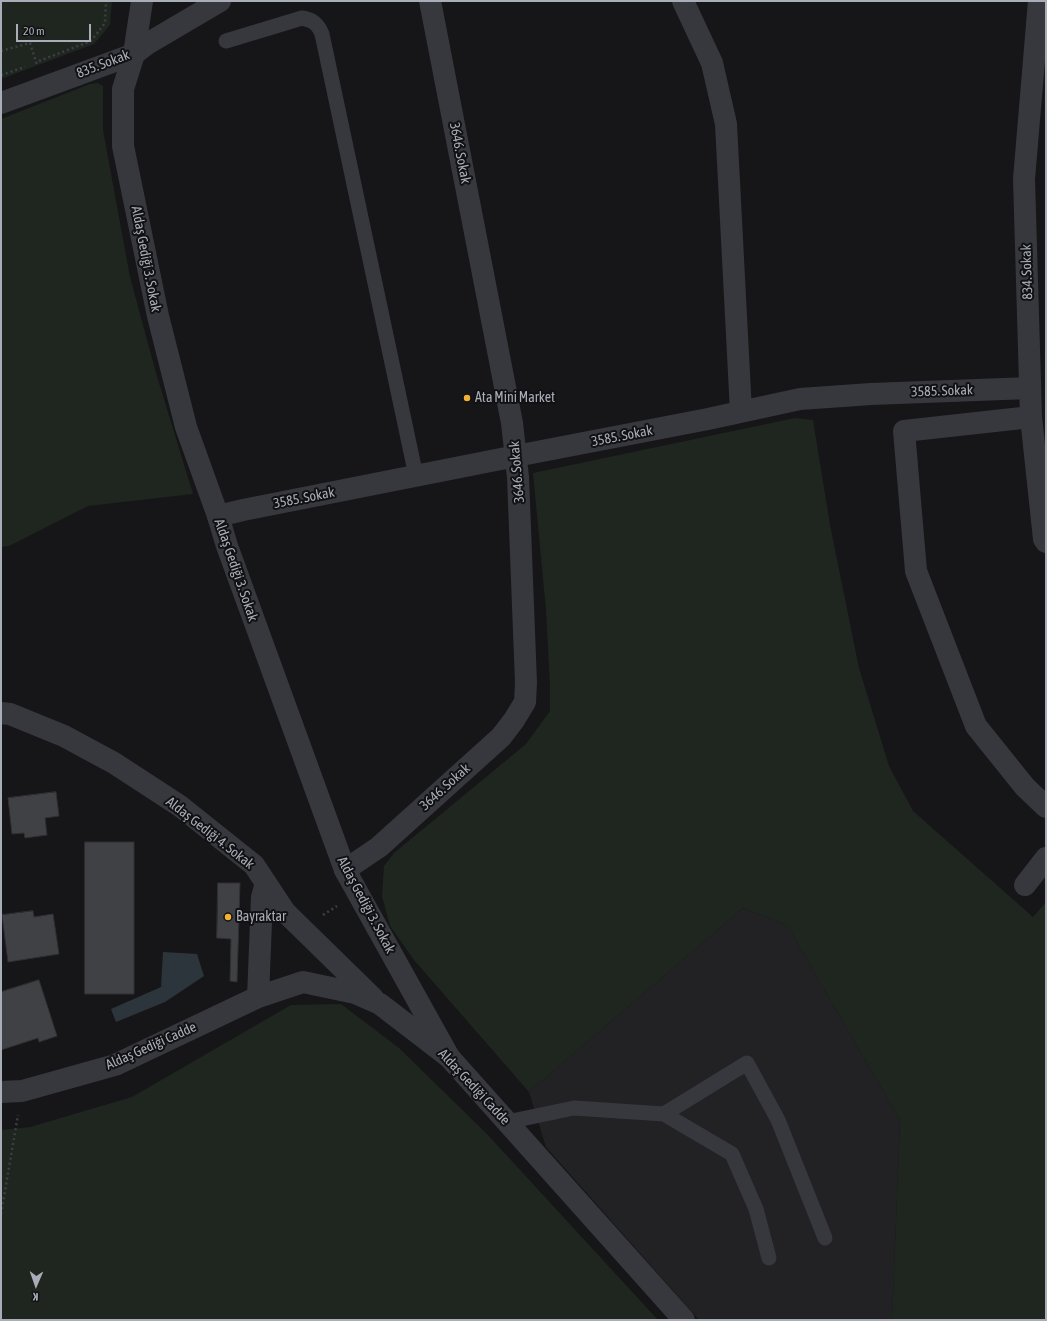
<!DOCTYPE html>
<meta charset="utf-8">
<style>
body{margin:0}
#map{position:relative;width:1047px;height:1321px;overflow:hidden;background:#161618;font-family:"Asap Condensed",sans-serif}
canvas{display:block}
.frame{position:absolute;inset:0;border:2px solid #a8adb8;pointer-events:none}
.north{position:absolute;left:16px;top:1265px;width:40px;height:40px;-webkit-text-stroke:3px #111113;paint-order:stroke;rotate:182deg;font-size:11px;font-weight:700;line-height:16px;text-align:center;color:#a8adb8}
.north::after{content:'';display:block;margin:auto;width:14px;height:18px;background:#a8adb8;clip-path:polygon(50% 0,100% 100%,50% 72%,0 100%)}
.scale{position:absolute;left:16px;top:24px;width:75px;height:18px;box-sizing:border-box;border:2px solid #a8adb8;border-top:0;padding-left:5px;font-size:12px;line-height:14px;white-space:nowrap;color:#a8adb8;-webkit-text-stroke:3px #111113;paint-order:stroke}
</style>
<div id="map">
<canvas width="1047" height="1321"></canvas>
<div class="frame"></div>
<div class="north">K</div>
<div class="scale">20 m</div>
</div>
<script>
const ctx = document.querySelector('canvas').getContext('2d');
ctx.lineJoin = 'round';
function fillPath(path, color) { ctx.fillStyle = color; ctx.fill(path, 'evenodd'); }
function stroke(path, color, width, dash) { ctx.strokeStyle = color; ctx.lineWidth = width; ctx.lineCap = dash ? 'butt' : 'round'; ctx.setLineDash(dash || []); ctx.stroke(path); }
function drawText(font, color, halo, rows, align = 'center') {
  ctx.font = font + ' "Asap Condensed",sans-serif'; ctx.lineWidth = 4; ctx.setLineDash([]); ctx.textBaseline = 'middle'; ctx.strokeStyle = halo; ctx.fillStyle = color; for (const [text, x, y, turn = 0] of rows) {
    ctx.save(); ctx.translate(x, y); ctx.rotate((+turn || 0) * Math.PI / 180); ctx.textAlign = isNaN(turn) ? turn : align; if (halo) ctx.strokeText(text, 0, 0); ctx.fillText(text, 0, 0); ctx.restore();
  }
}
fillPath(new Path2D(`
 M743,908L787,925L900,1120L892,1320H699L546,1147L529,1092Z`), '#222225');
fillPath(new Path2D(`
 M1,1H112L110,25L94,44L1,79Z
 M98,83L103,86V130L130,277L156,373L193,494L88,506L9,546L1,547V119L90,84Z
 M795,418L813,420L830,525L859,668L889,766L913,811L1033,917L1046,902V1320H892L900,1120L787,925L743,908L529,1092L414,960L390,926L382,896L384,866L394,853L526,744L550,711V685L546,610L533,473Z
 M341,1004L399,1048L487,1134L658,1320H1V1130L30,1127L132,1097L291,1005Z`), '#1e261f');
fillPath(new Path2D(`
 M163,952L197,954L204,976L165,1002L116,1022L111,1009L161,987Z`), '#2c353c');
const building = new Path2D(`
 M56,792L59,816L45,818L47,835L25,838L24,833L12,834L8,798Z
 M85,842H134V994H85Z
 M218,883H240L237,982L230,981L231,939L217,938Z
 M33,911L34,917L53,914L59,954L8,962L2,915Z
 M39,980L57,1036L39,1042L38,1038L1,1050V992Z`);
fillPath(building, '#404145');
stroke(building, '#303034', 1);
stroke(new Path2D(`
 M28,35L30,43
 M1,51L30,43L37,65
 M39,61L91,41L105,23L106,1
 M1,75L25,67
 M323,915L337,906
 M1,1214L18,1115`), '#3d3f44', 2.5, [2, 3]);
stroke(new Path2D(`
 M226,41L302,18C313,20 318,24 322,34L416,476
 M664,1114L747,1063L778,1120L825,1238
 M507,1122L574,1108L664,1114L732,1154L756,1209L769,1258`), '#37383d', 15);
stroke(new Path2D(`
 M683,1L712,63L726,124L741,412
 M1039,1L1024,179L1031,417L1044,539L1046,542
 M1,103L134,54L147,44L220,1
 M1031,417L904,431L916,571L976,726L1025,787L1046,807
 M218,516L243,510L516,456L708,419L800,399L871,394L1030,388
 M1,713L10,714L64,736L114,763L180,806L254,865L285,912L373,998
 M345,870L379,847L501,737L514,720L525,702L526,683L518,477L512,423L430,1
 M1025,885L1046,858
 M258,997L262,897L266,883
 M1,1092L22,1091L115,1065L258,997L303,982L355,993L380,1004L449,1057`), '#37383d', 22);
stroke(new Path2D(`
 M142,1L134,54L123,89V146L158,316L186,427L218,516L227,546L345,870L449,1057L684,1320`), '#37383d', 22);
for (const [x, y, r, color] of [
 [467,398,4,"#f2b134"],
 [228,917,4,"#f2b134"]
]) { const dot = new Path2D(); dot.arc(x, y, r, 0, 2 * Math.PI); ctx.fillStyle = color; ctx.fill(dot); stroke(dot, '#111113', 1.5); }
drawText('14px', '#a8adb8', '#111113', [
 ["835. Sokak",103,64,-21],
 ["3646. Sokak",460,153,79],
 ["Aldaş Gediği 3. Sokak",146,259,79],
 ["834. Sokak",1027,272,-92],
 ["3585. Sokak",942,391,-2],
 ["3585. Sokak",622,436,-11],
 ["3646. Sokak",517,472,-95],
 ["3585. Sokak",304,498,-11],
 ["Aldaş Gediği 3. Sokak",236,570,71],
 ["3646. Sokak",445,787,-42],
 ["Aldaş Gediği 4. Sokak",210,833,38],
 ["Aldaş Gediği 3. Sokak",366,905,62],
 ["Aldaş Gediği Cadde",151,1046,-24],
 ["Aldaş Gediği Cadde",474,1087,47]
]);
drawText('14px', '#a8adb8', '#111113', [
 ["Ata Mini Market",475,398],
 ["Bayraktar",236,917]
], 'left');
</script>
